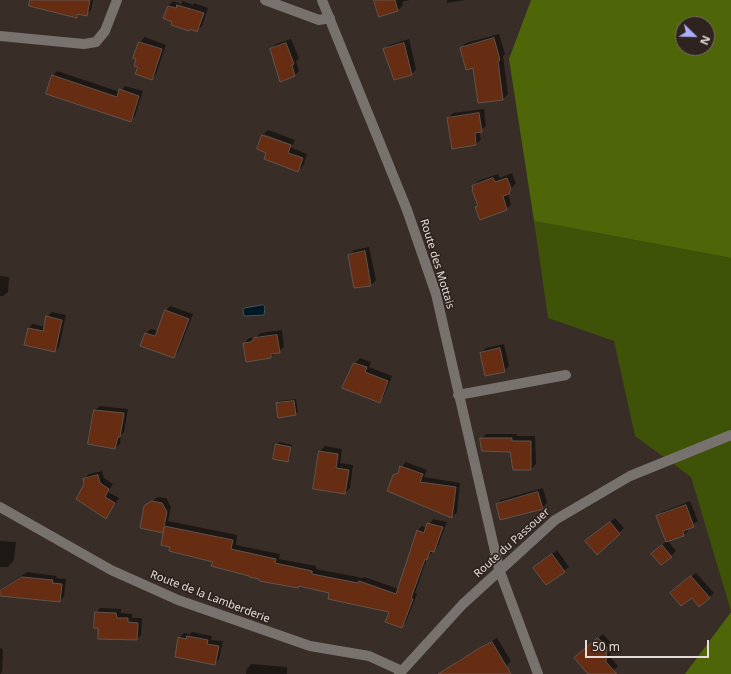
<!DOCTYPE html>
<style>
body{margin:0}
#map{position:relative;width:731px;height:674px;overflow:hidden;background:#392d28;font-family:"Noto Sans",sans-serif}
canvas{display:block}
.north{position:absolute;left:675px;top:16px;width:40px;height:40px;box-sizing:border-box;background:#2f231f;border:1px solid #776d69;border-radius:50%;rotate:113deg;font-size:11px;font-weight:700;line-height:16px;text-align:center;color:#e3dcd8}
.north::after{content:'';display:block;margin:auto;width:14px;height:18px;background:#abaffb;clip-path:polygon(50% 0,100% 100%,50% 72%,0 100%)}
.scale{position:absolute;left:585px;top:640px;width:124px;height:18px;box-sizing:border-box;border:2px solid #e3dcd8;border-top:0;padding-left:5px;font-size:12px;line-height:14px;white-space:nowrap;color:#e3dcd8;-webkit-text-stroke:3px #2f231f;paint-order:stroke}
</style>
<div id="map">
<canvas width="731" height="674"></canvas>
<div class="north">N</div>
<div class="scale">50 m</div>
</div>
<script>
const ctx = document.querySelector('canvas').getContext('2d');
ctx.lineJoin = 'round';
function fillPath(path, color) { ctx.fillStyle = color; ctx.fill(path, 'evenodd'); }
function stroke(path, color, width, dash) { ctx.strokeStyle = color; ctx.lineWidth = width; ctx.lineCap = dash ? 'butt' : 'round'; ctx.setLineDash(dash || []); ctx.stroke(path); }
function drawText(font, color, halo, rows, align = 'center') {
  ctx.font = font + ' "Noto Sans",sans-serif'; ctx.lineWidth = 3.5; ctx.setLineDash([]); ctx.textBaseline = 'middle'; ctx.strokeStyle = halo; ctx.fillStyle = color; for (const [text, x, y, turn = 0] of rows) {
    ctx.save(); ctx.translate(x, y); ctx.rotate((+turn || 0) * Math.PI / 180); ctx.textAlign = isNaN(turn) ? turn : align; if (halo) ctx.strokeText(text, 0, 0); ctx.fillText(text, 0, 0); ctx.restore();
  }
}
fillPath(new Path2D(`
 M534,221L731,258V611L691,477L635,436L614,341L548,318Z`), '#3f5308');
fillPath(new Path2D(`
 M531,0H731V258L534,221L509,59ZM683,24H707V48H683Z
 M731,612V674H685Z`), '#4e6607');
const water = new Path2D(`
 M263,305L265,307L264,315L244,316L243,309L245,308Z`);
fillPath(water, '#001926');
stroke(water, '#44545b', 1);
fillPath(new Path2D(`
 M45,0H93L91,10L86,14L80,13L76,17Z
 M375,0H410L402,2L403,5L398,10Z
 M447,0H465L447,3Z
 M173,1L181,4L183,1L193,5L194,3L208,8L202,26L197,30L168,6Z
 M499,34L505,54L503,56L508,94L503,99L479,102L474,67L461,48L466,43Z
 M145,37L166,45L156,74L152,79L139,66L137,59L134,58L140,42Z
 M291,39L299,58L296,61L299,71L295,75L271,49L276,44Z
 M409,39L416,69L412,74L385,50L389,45Z
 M57,71L120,92L125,86L143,91L135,116L131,121L53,76Z
 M484,109L486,126L479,131L481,140L476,144L452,148L448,118L453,113Z
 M268,130L295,140L293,145L264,134V136L307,154L303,166L298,170L258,148L263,135Z
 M512,173L516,183L508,193L511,205L506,209L476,207L478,205L473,186L478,181L498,174L500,178Z
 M369,247L376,280L371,285L355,287L349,255L354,250Z
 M0,276L9,277L8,292L3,296H0Z
 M170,306L193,314L178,352L174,357L146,333L151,329L158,331L166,311Z
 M52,312L66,315L59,347L55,351L28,328L33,324L45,327L47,317Z
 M282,330L284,347L271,357L244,343L249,338H256L260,333Z
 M504,344L509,366L504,371L481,353L486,348Z
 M360,358L371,362L369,367L392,376L384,396L380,401L343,387L351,368Z
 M296,399L298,412L295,414L277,403L279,401Z
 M100,406L128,409L124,432L121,435L120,444L115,448L95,410Z
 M486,434H517L516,436H535L536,464L531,469L511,451L481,439Z
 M279,442L292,445L290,459L287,461L277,445Z
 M325,446L342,449L340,463L353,465L350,488L345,493L320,451Z
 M406,462L427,470L424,477L460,483L457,512L452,517L394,475L402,470L398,471Z
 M102,471L104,478L113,484L108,492L119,498L106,518L86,484L84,479L89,474Z
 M543,488L547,503L542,508L497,504L501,500Z
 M158,497L166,498L171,507L168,521L237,535L236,545L280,554L279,559L316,566V569L363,578L364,577L399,589L417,531L422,526L427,528L433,519L447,522L438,546L427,558L415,593L417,594L406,622L401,627L390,611L330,592L300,585L298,587L260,578L171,546L164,530L145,507Z
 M690,501L698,521L687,528L688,531L684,535L668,541L676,551L671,556L657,549L667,541L658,516L662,512Z
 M615,518L624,528L597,553L587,541Z
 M0,541L16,542L14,560L8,567H0Z
 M557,550L569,567L546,584L534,568Z
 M27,572L57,576L56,578L66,579L64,596L60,601L0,595V590Z
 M696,573L714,593L709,597L671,593Z
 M100,608L121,609V613L132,614V618H142L141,635L137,639L99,627L96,613Z
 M192,632L212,636L211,640L223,641L219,659L214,664L179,638L184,633L190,634Z
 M603,634L611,643L610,657L618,666L610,674H590L580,654Z
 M497,638L511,661L506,666L493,674H446L456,662Z
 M0,648L3,649L2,672L0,674Z
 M251,664L287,667V674H246L247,669Z`), '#0007');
const building = new Path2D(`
 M30,0H90L87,16L77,14V18L29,6Z
 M374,0H395L398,11L379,17Z
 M177,5L204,13L197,32L190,29L189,31L171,25L172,22L163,18L168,6L176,8Z
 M494,38L500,60L498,61L503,100L478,103L473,68L466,70L460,48Z
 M139,42L162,49L152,80L135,74L138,67L134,66L136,59L133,58Z
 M286,43L294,64L292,65L295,76L280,82L270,49Z
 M404,43L412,75L394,80L383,49Z
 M52,75L117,97L119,89L139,96L131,122L46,94Z
 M479,113L482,132L475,133L476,145L452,149L447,118Z
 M262,135L291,145L288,153L303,158L298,172L264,159L266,153L257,149Z
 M493,178L495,182L507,178L511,188L509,194L503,196L507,210L480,220L475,207L478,206L472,190L473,189L472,186Z
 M365,251L371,286L354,288L348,255Z
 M165,310L189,319L174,358L140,346L145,333L155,336Z
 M46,316L62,320L55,352L24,345L28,328L43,331Z
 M277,335L280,353L271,354V358L246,362L243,343L251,342L254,338Z
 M500,348L505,372L485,376L480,353Z
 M354,363L367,367L365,372L388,381L380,403L342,388Z
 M294,401L296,415L278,418L276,403Z
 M94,410L124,413L120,437H118L115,449L88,444Z
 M480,438H512V441H531V470H513L510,452L482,451Z
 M276,444L291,447L288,462L273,459Z
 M319,451L338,454L336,468L349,470L345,494L313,489Z
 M400,466L423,474L420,482L456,487L452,518L387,491L393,475L398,473Z
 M98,475L100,483L109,489L105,497L115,503L106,519L76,499L84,484L83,479Z
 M538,492L543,509L500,520L496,504Z
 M152,501L162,503L167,512L164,526L233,540L231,549L276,559L275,563L312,571V574L358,583L359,581L396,594L417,530L424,533L427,523L443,527L434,552L430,551L427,560L425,559L411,598L413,599L402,628L385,622L389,612L328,599L329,593L299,586L298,588L259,581V579L249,577V576L211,566L213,562L169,551L170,547L161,545L164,527L163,533L140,528L144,506Z
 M686,505L694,527L683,531L684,536L666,542L656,516Z
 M610,522L620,534L597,555L585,541Z
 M662,545L672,557L661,565L651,554Z
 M552,554L565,572L546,585L533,568Z
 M691,576L710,598L699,607L692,598L681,606L670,593Z
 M22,577L53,580L52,583L62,584L60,602L0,596V591Z
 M95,612L116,613L117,618H128V622L138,623L137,640L98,639V628H94Z
 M187,636L208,640L207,644L219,646L215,665L175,657L178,637L186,639Z
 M598,638L607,647L606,662L617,674H588L574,658Z
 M492,642L511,674H438L478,649Z`);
fillPath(building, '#672d12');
stroke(building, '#60544e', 1);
stroke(new Path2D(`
 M265,0L319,20L330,18
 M322,0L407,210L436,294L499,569L538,674
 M0,36L84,44L96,42L105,31L117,0
 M458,395L566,375
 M0,507L111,570L178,600L310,646L369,656L402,671
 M399,674L463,604L555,520L630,476L731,435`), '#78726f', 10);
drawText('11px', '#e3dcd8', '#2f231f', [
 ["Route des Mottais",437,264,73],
 ["Route du Passouer",512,543,-42],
 ["Route de la Lamberderie",210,597,21]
]);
</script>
